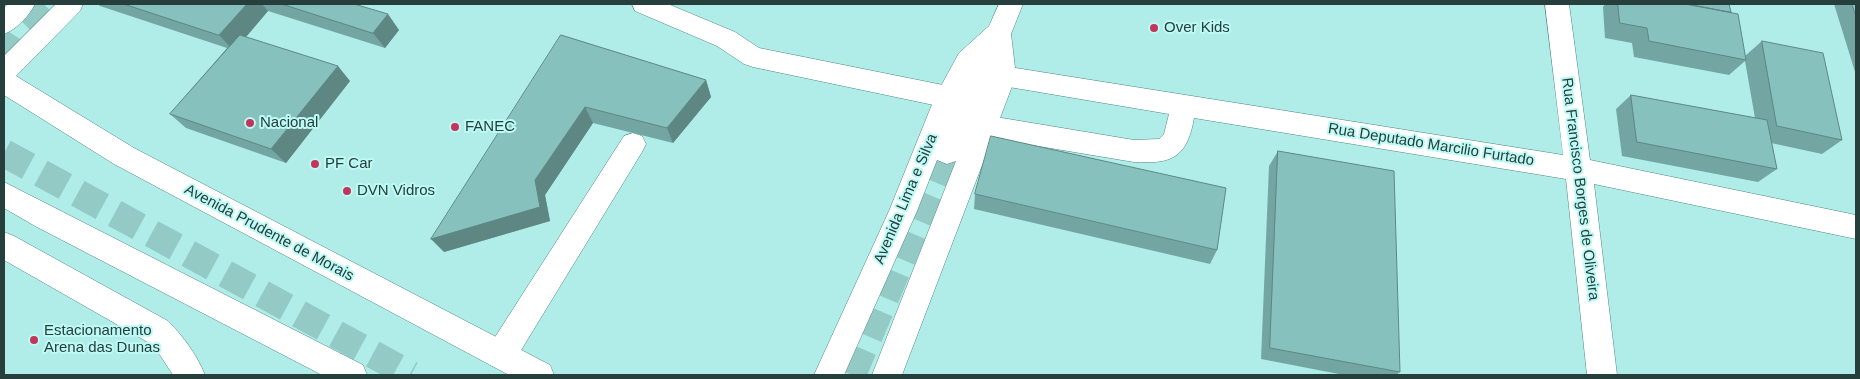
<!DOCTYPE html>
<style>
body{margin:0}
#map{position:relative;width:1860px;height:379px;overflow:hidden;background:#b0ede8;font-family:Helvetica,sans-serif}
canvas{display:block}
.frame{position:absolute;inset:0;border:5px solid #263e3c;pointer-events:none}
</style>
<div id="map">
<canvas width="1860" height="379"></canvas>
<div class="frame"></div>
</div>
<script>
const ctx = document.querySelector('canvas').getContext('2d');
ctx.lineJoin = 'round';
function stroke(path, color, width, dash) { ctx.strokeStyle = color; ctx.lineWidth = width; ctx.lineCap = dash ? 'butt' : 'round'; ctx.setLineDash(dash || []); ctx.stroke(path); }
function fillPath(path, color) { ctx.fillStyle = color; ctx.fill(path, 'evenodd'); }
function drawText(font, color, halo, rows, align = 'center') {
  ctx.font = font + ' Helvetica,sans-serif'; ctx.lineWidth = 4; ctx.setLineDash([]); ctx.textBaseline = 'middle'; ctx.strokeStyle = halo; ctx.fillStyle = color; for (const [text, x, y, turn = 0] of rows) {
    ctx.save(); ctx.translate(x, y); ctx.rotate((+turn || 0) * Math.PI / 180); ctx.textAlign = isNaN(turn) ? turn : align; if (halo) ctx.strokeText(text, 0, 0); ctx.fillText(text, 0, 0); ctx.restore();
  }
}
stroke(new Path2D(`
 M4,62L27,27L50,4
 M4,153L411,375
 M852,375L947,153`), '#94cac6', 28, [28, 14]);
const minor = new Path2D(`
 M632,4H668L735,32L759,48L948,86L957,89L961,97L957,105L948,108L753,67L744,64L717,46L635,11Z
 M1545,4H1569L1590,160L1856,215V239L1594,184L1617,375H1587L1566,179L1194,118C1187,158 1172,164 1134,162L984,137L975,134L971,126L975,118L984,115L1134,140L1159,139L1164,134L1169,114L1003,86L994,83L990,76L994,69L1003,66L1563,155Z
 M633,133L642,136L646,144L642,152L512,365L501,369L490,365L486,355L490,345L624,136Z`);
const major = new Path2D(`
 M8,4H35C29,16 17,29 4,34V8Z
 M56,4H83L80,11L16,76L134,148L550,365L554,375H509L114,164L4,95V56Z
 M999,4H1023L1011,34L1016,76L902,375H872L956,161L947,164L937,160L917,211L844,375H814L889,211L935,97L959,53L989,26Z
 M4,182L363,365L367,375H322L35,226L4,208Z
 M4,232L14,236L168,321C183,336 197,355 205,375H173L160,355L146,341L4,260Z`);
stroke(minor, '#4e8884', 1);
stroke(major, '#4e8884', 1);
fillPath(minor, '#fff');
fillPath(major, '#fff');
fillPath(new Path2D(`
 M97,4H354L399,30L385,48L268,11L246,37L350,81L286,163L186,128L170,114L227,48L100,6Z
 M1605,4H1729L1731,12L1745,56L1762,41L1842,140L1822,154L1771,143L1777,169L1758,182L1622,156L1616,109L1631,95L1755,118L1745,61L1729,75L1634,57L1632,43L1605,38L1603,7Z
 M1834,4H1856V75Z
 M561,35L706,80L711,97L673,143L593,123L545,195L550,221L444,252Z
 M1278,151L1400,372L1396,375H1344L1261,359L1269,166Z
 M975,194L1217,250L1210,264L974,209Z`), '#73a6a3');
fillPath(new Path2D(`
 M247,4H262L268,11L234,51L219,35Z
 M388,14L399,30L385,48L373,33Z
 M338,66L350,81L286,163L271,149Z
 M706,80L711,97L673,143L667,128Z
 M585,107L593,123L545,195L550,221L444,252L431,239L535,180Z`), '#5e8784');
const building = new Path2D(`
 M124,4H247L219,35Z
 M282,4H354L388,14L373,33Z
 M1618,4H1685L1738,14L1746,60L1649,41L1647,28L1620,23Z
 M1688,4H1729L1731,12Z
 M1852,4H1856V16Z
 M240,35L338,66L271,149L170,114Z
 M561,35L706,80L667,128L585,107L535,180L540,207L431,239Z
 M1762,41L1823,53L1842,140L1777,126Z
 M1631,95L1767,120L1777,169L1637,142Z
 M991,136L1226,188L1217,250L975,194Z
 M1278,151L1394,171L1400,372L1270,348Z`);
fillPath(building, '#86c1bd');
stroke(building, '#5e8784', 1);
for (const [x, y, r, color] of [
 [1154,28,5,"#c4355b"],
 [250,123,5,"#c4355b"],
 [455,127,5,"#c4355b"],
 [315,164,5,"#c4355b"],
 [347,191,5,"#c4355b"],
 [34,340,5,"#c4355b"]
]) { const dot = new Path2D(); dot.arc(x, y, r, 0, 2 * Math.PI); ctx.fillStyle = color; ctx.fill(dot); stroke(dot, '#bdfaf5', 2); }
drawText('15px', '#263e3c', '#bdfaf5', [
 ["Over Kids",1164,28],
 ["Nacional",260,123],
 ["FANEC",465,127],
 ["PF Car",325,164],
 ["DVN Vidros",357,191],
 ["Estacionamento",44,331],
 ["Arena das Dunas",44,348]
], 'left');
drawText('15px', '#263e3c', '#bdfaf5', [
 ["Rua Deputado Marcilio Furtado",1431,145,9],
 ["Rua Francisco Borges de Oliveira",1580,189,83],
 ["Avenida Lima e Silva",906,199,-67],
 ["Avenida Prudente de Morais",269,233,28]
]);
</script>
